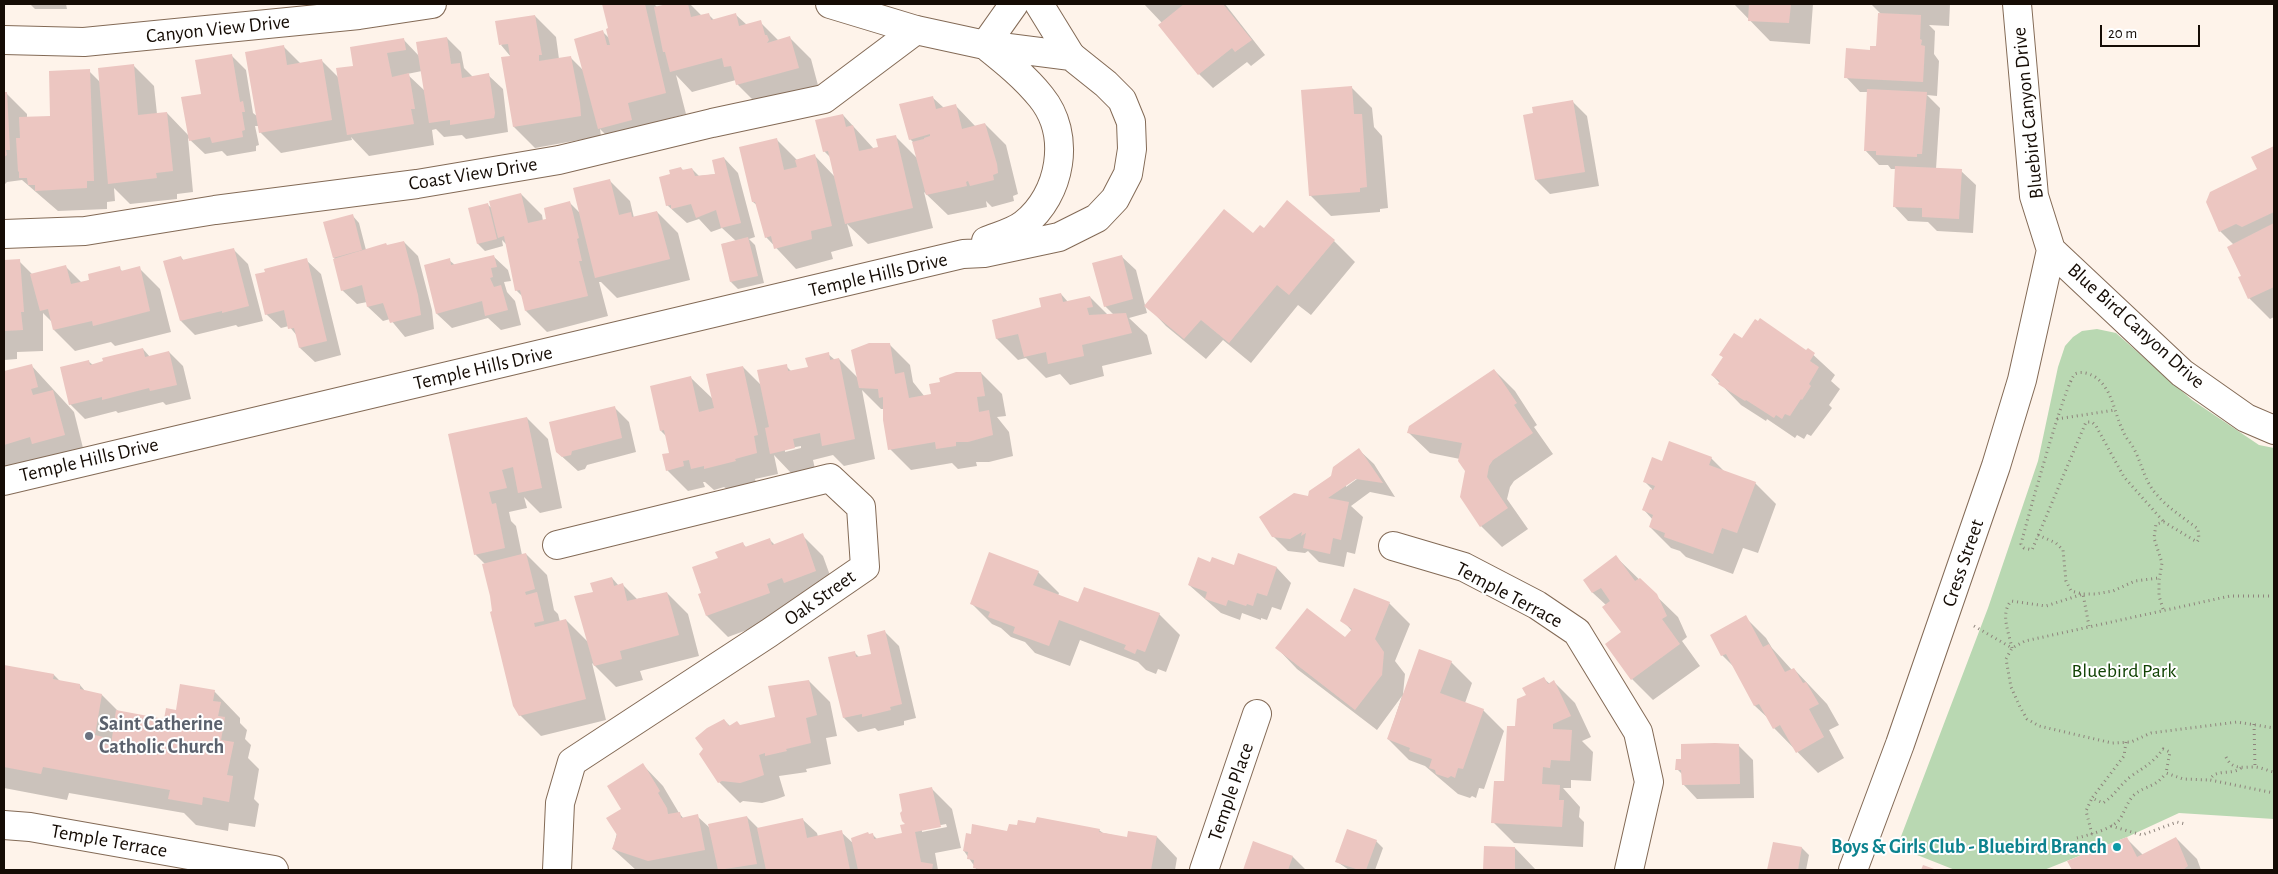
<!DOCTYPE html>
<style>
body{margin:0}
#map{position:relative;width:2278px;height:874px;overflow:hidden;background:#fef3ea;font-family:"Alegreya Sans",sans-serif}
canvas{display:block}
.frame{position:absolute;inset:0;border:5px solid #150c05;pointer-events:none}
.scale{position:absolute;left:2100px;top:25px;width:100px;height:22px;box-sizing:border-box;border:2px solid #150c05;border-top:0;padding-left:6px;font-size:15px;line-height:18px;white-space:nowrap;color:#150c05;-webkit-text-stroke:4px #fff;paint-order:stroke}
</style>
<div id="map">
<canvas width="2278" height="874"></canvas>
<div class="frame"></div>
<div class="scale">20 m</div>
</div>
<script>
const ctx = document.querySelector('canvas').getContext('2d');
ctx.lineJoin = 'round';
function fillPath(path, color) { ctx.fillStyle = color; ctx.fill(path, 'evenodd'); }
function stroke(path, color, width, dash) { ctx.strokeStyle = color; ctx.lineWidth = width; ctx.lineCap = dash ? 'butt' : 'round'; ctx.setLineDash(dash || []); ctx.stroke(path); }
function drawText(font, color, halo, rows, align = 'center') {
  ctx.font = font + ' "Alegreya Sans",sans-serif'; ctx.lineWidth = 4; ctx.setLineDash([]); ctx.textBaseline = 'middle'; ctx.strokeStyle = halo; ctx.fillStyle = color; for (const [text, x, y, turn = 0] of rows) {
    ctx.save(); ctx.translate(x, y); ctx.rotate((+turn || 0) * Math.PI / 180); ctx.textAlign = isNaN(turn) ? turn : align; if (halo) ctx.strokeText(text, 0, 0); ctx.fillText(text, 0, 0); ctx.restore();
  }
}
fillPath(new Path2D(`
 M2097,329L2116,333L2192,400L2259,445L2274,448V819L2179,813L2127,837L2044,870H1955L1897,847L1988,608L2038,461L2058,367L2065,346L2073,337L2082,331Z`), '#b9d8b2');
fillPath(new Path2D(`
 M30,4H66L67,9H35Z
 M603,4H654L658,8L672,4H690L702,16L708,14L715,21L736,15L747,25L760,22L779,41L790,38L811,59L819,89L758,105L737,84L736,80L692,92L676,75L686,114L648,124L652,141L620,149L600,129L601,136L535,148L514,127L511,57L501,45L535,16L556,37L559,59L570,57L583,70L603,32L610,39V29Z
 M1144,4H1225L1265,55L1251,66L1247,62L1213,88L1199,74L1162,23Z
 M1734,4H1813L1810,44L1770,41Z
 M1871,4H1950L1949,26L1929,25L1935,31L1934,54L1939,61L1937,96L1927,95L1940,108L1936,169L1961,171L1976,185L1973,233L1937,231L1928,222L1908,221L1894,206L1896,169H1891L1888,165H1879L1865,150L1868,92H1860L1846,77L1871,51L1877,48L1882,15Z
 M447,38L461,52L464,68L473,77L488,75L503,89L508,132L466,139L462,135L444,137L436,129L432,130L434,145L369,156L351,137L352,140L281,153L260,132L259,126H255L259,145L256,146V151L227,156L222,151L205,154L188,138L193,192L177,194V199L130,204L114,188L115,201L107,202V209L58,211L22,180L7,182L4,185V93H6L27,114V118L52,117L89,71L100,82L133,65L154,86L157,114L167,113L189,136L202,95L231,55L246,70L253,113L258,117L283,46L301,64L321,60L339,78L355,67L403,39L419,56ZM422,71L425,91L407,74Z
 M1351,87L1372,108L1374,127L1382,136L1388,208L1380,209V212L1331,216L1310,195Z
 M932,97L944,108L955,105L976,127L985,124L1006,145L1018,194L1013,196L1014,201L992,207L986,201L987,207L948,215L924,192L933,228L868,244L847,224L853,246L831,252L833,259L796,269L766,237L758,206L753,202L776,139L797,160L815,156L835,177L831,158L824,151L843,115L874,149L879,148L895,136L918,159L914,143L910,139Z
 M1572,101L1587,116L1599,186L1550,194L1536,180Z
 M2274,148V317L2270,319L2249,298L2240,278L2243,277L2234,245L2220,231L2258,170L2253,158Z
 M724,158L738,173L755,237L749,239L755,245L764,283L738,289L731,282L722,244L736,241L722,228L711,232L699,219L687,223L667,205L672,174L681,168L684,171L692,169L699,176L717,174Z
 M609,180L630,201L634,218L657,212L678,233L690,280L617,298L601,282H599L608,316L547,332L526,311L523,297L516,290L507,245L502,240L503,246L485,251L478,244L470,209L488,205L493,209L521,194L542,215L543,221L548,219L570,203L581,214Z
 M1287,202L1334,241L1355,262L1311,315L1298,305L1251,363L1223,340L1206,359L1166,326L1146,305L1264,229Z
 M352,215L359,223L366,250L404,242L418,256L432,310L434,329L405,337L390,319L383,321L368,307L367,302L357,304L342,290L334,257Z
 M233,249L248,264L263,321L238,327L236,325L195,335L181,321V257L184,261Z
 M493,256L508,270L511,281L504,282L507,292L515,301L521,325L501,330L488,318L452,328L437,314L426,266L449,260L455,265Z
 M1121,256L1136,270L1147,313L1129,318L1147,335L1152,354L1102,366L1104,376L1070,385L1060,374L1046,378L1026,358L1018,360L997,339L993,320L1043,308L1061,294L1068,302L1090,297L1108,315H1114L1105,306Z
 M306,260L321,274L341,355L315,362L300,348L298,337L289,326L281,328L266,314Z
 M19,261L33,275L66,267L82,283L119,268L123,272L139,268L160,289L171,332L115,346L111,342L75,351L54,330L52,322L43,313V351L17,352V359L4,360V262Z
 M1742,340L1807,351L1808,350L1835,375L1831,381L1840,389L1829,405L1832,408L1811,436L1807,434L1804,439L1797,435L1795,438L1767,419L1766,421L1741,405L1712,375L1724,358L1721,355Z
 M889,344L910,365L913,382L925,397L981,373L1002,394L1006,416L997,417L1009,432L1013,456L989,462H976L977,466L958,469L952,463L911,470L890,449L885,409H881L862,390L875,459L844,466L833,455L813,460L815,469L792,474L774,455L778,474L755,479L756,482L727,489L724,487L714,490L705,482H703L705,487L688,491L667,470L670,454L666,436L661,431L690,377L714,400L743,367L762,386L786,366L792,372L809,368L828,354L835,360L839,359L858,378ZM801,446V448L785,452V449Z
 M143,349L150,357L169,352L183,366L191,399L166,405L163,402L118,413L116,411L85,419L70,404L88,361L93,365Z
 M31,365L74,412L85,456L4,471V373Z
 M1494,370L1515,391L1537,425L1534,427L1553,454L1514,481L1510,487L1507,499L1528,529L1502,547L1481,526L1467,471L1460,459L1430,453L1409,433Z
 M614,407L629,422L636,452L587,465L585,469L578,471L557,452Z
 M527,418L548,439L562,508L540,513L524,497L527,508L509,512L511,521L516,526L522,555L526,554L547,575L554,610L558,614L560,622L566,620L589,643L594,592L612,578L619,586L623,585L637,599L667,593L688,614L699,656L640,671L643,680L616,687L592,663L606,720L541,736L520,715L494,612L486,565L475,554L449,435Z
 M1359,450L1374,464L1395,497L1370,492L1351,506L1363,517L1355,554L1347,552L1344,567L1319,562L1308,551L1305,553L1288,551L1273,536L1309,497ZM1361,476L1346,487V484Z
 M1711,458L1726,473L1755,483L1776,504L1758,553L1743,548L1733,574L1686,557L1680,551L1671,548L1650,527L1653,520L1644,510L1652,489L1644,481L1663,462Z
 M802,535L823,556L836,592L790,614L728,637L707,616L703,594L719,558L742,543L747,548L770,540L775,545Z
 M1239,555L1277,568L1291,583L1281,610L1272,607L1267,620L1261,618V620L1242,613L1240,620L1221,613L1189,585L1211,563L1235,566Z
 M1616,557L1678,617L1687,637L1682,641L1700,666L1653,700L1632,679L1622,632L1606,605L1593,593L1585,580Z
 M1038,572L1059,593L1058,596L1079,603L1159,614L1180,635L1166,672L1158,669L1156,674L1146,670L1138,662L1080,640L1070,666L1035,653L1025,642L1011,637L1001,628L992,624L971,603Z
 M1389,603L1410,624L1395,661L1405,674L1403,694L1451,662L1472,683L1465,703L1483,710L1504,731L1484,789L1479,788L1476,798L1472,796L1470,798L1458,794L1425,766L1409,760L1388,739L1402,696L1377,730L1297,669L1277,648L1346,639L1352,631L1342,620Z
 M1745,617L1766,638L1772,648L1792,670L1794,669L1827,704L1839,725L1829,730L1844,758L1818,773L1774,728L1770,720L1755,706L1735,668L1722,655Z
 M885,632L899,646L916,718L904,721V725L878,731L875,728L858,732L844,718L855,653L860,658L873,655Z
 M4,666L54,675L61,682L80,685L86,692L102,695L119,712L165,720L214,691L240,718V723L247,730L245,739L251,745L248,758L259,769L254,799L259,804L255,827L229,823L228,831L196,825L184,813L69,793L67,800L4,788Z
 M1544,679L1550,684L1554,682L1575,703L1591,737L1582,741L1593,752L1591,781L1571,780V788H1563L1580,807L1579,817L1584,822L1583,847L1514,843L1493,822L1505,782L1516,727L1527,695Z
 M809,681L830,702L837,736L826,738L831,764L806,769L807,772L779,776L785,796L777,799L762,803L743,801L740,803L719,782L724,720L731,727L741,726L776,718Z
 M1739,746L1753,760L1754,798L1697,799L1683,784V775L1677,769Z
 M643,765L663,786L679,813L684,819L697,816L711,829L747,817L759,829L802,819L817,833L818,837L841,832L854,844L870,835H873L878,840L903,834L931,788L952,809L961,848L935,853L938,870H636L613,849L623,809ZM946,824L947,827L922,832V829Z
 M1099,830L1103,833L1128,838L1157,837L1177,858L1175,870H977L964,851L1008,832Z
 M2126,838L2143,855L2176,838L2197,859L2201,870H2073L2069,861Z
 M1376,841L1383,848L1375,870H1349L1336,861Z
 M1254,843L1293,857L1306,870H1244Z
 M1774,843L1802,848L1809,855L1806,870H1769Z
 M1485,847L1515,848L1536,870H1484Z`), '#0003');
fillPath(new Path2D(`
 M602,4H645L666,93L628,103L632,120L598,129L574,39L603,30L607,45H610L606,29L608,28Z
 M667,4H688L691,17L709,13L711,20L736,13L739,26L761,20L765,35H767L769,40L767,43L790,36L799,68L736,85L731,66L724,67L722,58L670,72L665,52H663L654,7Z
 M1184,4H1223L1252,40L1235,52L1232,48L1198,75L1158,25Z
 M1749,4H1791L1789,23L1748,21Z
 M1878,13L1921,15L1920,39L1922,40L1921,45L1925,46L1923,82L1844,78L1846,48L1870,50V46H1876Z
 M535,15L542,55H539V61L571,56L580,103L581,116L513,127L501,57L510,56L508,44L499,45L495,21Z
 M447,37L451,64L460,63L462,78L489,73L495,113L494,118L450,125V120L429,123L416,42Z
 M404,38L406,50L387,53L392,77L409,73L415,109H411L414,124L347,135L336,68L353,66L350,47Z
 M284,45L287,65L322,59L332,120L259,133L245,52Z
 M232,54L240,102L243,101L245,112H242L245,130L242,131L243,137L212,143L210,137L189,141L181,97L201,94L195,60Z
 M134,64L138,115L167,112L173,171L156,173L157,178L108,184L98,68Z
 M90,69L94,181H87V188L35,191V185H28L27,178H19V172L18,171L16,138H20L19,117L50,116L49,71Z
 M1352,86L1354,114H1362L1367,187L1360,188V192L1309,196L1301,90Z
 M1867,89L1927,92L1922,154H1917V157L1876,155V151H1864Z
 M4,92H7L10,150H6L7,155L4,157Z
 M933,96L936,109L956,104L962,129L985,123L997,164L998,173L993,175L994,180L970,186L968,181L966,182L967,186L926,195L912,142L924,139V138L930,136V134L909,140L899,104Z
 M1573,100L1585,172L1535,180L1523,115L1533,113L1532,107Z
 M843,114L846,127L853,125L859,151L878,147L876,139L896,135L913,208L845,224L828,151L823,152L815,120Z
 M777,138L784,170L797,167L795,160L815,154L832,226L811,231L812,239L774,249L771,236L765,238L755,202H752L739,147Z
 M2274,146V212L2242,227L2236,224L2219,232L2206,202L2210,192L2257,169L2251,157Z
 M724,157L741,223L721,228L716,210L696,218L691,204L671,209V205L666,206L659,177L670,174L669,170L681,167L682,170L692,168L695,176L715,174L712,160Z
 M1895,166L1962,169L1959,219L1922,217V208L1893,207Z
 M610,179L619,215L631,212L632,217L657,211L670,259L595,278L573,188Z
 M521,193L528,223L546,219L544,208L570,201L579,238L577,239L582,261H579L588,296L525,311L520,290L515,291L504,236L498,238L489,201Z
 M1287,200L1335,240L1289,295L1277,285L1229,343L1201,320L1184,339L1144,306L1224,209L1253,233L1260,225L1264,228Z
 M488,203L497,239L477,244L468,208Z
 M353,214L362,250L333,258L323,222Z
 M2274,223V287L2248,299L2238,277L2241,276L2227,247Z
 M748,237L758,276L730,282L721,244Z
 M404,241L418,295L421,315L390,323L383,303L367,307L362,285L341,291L333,259L386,243L387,245Z
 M234,248L249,306L222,313V311L180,321L163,261L181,256L182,260Z
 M494,255L497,267L491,268L493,277L490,278L494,287L501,285L508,310L485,316L482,301L436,314L424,265L450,258L451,265Z
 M1122,255L1133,299L1104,307L1092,263Z
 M307,258L327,341L299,348L294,328L288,329L284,310L265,315L255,274L265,272L264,269Z
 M20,259L24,312H21L23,330L4,331V260Z
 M66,265L71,284L89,280L88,274L120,266L121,271L140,266L150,311L93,326L92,321L53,330L48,309L40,311L30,274Z
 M1061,293L1063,302L1090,296L1093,307L1087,308L1089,315L1126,313L1132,333L1082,345L1084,356L1048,364L1046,352L1024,357L1018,334L996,339L992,320L1041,307L1039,298Z
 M1760,318L1806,350L1808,348L1815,353L1810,361L1819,367L1809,384L1811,386L1802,400L1801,399L1790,416L1785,414L1782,419L1776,415L1774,418L1746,400L1745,401L1718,384L1720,381L1711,375L1723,357L1719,355L1734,333L1742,338L1755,319L1758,321Z
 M869,343H890L895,374L904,372L909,398L931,394L929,384L940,382L939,378L956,372H981L985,396L977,397L979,412L989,410L993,435L968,442H956V446L936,449L935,442L888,450L883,420V397L879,398L878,389L859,388L851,350Z
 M143,348L145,357L169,351L177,385L150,391L149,388L102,400V397L69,405L60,367L89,360L90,365L103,361L102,358Z
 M829,352L830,360L839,358L855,439L822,446L820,433L793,439L795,448L770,454L765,428L769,427L757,370L787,364L788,371L808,367L805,358Z
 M32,364L38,387L31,389L33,395L53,390L65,435L32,444L30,437L4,445V371Z
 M743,366L758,435L754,436L757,453L735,459L736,461L704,469V466L691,469L689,460L683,461L684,466L666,471L662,454L669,453L664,430L660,431L650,386L691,376L699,412L714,408L706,374Z
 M1494,369L1517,403L1514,405L1533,433L1493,460L1489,466L1487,477L1508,508L1480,527L1460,497L1465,471L1458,461L1462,443L1407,433L1409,426Z
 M615,406L622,438L572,451L571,455L562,457L556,452L549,422Z
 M527,417L542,488L518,493L513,467L502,470L507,488L489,492L492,504L496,503L505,548L474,555L448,434Z
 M1669,441L1712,457L1709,465L1756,482L1737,533L1722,528L1713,554L1664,537L1665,533L1649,527L1653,515L1642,510L1650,489L1653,490L1655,486L1643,482L1652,457L1662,461Z
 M1359,448L1383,483L1356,479L1328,498L1349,502L1341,540L1333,538L1330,554L1303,548L1306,533L1301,536L1302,532L1290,539L1272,537L1259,517L1294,493L1308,496L1309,491L1331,476L1333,467Z
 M803,533L816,571L784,583L782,578L767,584L770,593L706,616L698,594L701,593L692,567L718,558L715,552L743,542L745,547L770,538L772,545Z
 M989,552L1039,571L1033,585L1078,602L1084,587L1160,613L1145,652L1137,649L1135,654L1124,649L1126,645L1059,620L1049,646L1013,633L1015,627L988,617L990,612L970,604Z
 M526,553L535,589L525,592L526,595L537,592L544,621L534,623L535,627L566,619L586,699L519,716L513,706L490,612L492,611L490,596L482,564Z
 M1238,553L1277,567L1267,596L1257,593L1253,606L1247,604L1246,606L1228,600L1226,606L1205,599L1207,592L1188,585L1198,557L1210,562L1212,557L1234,565Z
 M1616,555L1635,581L1640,578L1657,594L1667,616L1662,619L1680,644L1631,680L1605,644L1621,632L1602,607L1610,601L1601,588L1592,593L1583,580Z
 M612,577L614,586L623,583L627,601L667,592L679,635L620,651L622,659L594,666L574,596L593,592L590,583Z
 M1354,588L1390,602L1375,639L1384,652L1382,675L1355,710L1275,648L1307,608L1345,637L1352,629L1340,621Z
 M1746,615L1763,647L1769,644L1785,672L1794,668L1803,683L1806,682L1819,704L1809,709L1824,737L1796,753L1780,725L1773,729L1759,704L1754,706L1726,654L1721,656L1710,635Z
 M885,630L902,704L890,707L891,710L862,717V714L843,718L828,657L855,651L856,657L871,654L867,635Z
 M1419,649L1452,661L1440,693L1484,709L1463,769L1458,768L1455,778L1451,776L1448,778L1436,774L1435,770L1429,768L1432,759L1409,751L1410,748L1387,739Z
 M4,665L54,674L53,679L80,684V689L102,694L95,735L103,737L101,744L111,745L116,710L164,719L166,708L176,710L180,684L215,690L213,701L221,702L218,716L225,717L221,740L234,742L227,775L233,776L229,802L203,797L202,805L168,799L170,790L43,767L41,774L4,767Z
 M1544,677L1548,684L1554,680L1571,716L1553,724V729L1572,730L1570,761L1551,760L1550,768L1543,767L1542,784L1560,785L1559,800H1564L1562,827L1491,823L1494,781H1504L1507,726H1515L1517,699L1526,695L1522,688Z
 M809,680L817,715L806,718L811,743L786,749L787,751L765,756V753L759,755L764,775L756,778L740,783L722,781L718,783L699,754L703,749L695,738L707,728L724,719L729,726L737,721L740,725L775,717L768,686Z
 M1715,743L1739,744L1740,784L1682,785L1681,770H1675L1676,759H1681V744Z
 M643,763L660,791L658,793L667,808L668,814L680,812L681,818L698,814L705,850L648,861L612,849L617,835L606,818L621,809L607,786Z
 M932,787L941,827L915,832L921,862L933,864L932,870H858L851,838L868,832L869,834L873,833L874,839L902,833L900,825L905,824L902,821L900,813L902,811L899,794Z
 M747,816L757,864L718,870L708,824Z
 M1037,817L1100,829L1099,832L1127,837L1128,831L1157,836L1151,870H984L973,868L974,860L967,859L968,852L963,851L966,833L971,834L972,824L1007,831L1009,824L1017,825L1018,820L1035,823Z
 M803,818L807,838L842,830L850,870H766L757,828Z
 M1347,829L1377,840L1366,870H1359L1335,862Z
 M2127,837L2137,857L2176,837L2188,866L2183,870H2072L2067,861Z
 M1253,841L1293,856L1288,870H1243Z
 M1773,842L1802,847L1798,870H1767Z
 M1484,846L1515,847V870H1483Z
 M1923,865L1937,870H1921Z`), '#ecc6c1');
const minor = new Path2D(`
 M1039,4L1071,56
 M4,40L84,42L359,15L432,4
 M985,45L1014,4
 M4,234L85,231L215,210L417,184L559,160L712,123L824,99L916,30
 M1393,546L1464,567L1537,605L1577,632L1638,732L1649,782L1629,870
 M557,870L560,803L572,762L769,633L865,567L861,507L830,478L557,545
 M1204,870L1257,714`);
const tertiary = new Path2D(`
 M2017,4L2034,196L2051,250L2182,373L2246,418L2274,430
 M985,45C1005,61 1025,77 1041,97C1072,135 1061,195 1024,224C1014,232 998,236 986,241
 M4,481L963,254L984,253L1059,237L1097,218L1115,199L1128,174L1132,149L1131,122L1122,100L1106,84L1071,56L985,45L916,30L830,4
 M4,825L30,827L274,870
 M1853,870L1900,744L1996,466L2022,380L2051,250`);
stroke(minor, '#836a56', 30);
stroke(tertiary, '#836a56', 30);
stroke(new Path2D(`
 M2057,419L2115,410
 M2038,535L2056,543L2063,550L2066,581L2071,591L2083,594H2095L2113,591L2135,581L2159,578
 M2274,596H2230L2025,641L2012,648L2006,659L2011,687L2020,707L2027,719L2039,726L2112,743L2131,742L2151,733L2237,722L2274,728
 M2163,609L2159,596V581L2162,563L2154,538L2156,524L2164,522L2197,542L2199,539L2198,529C2184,518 2168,508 2157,495C2144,481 2142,463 2133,447C2130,442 2125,437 2123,431C2115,415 2113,393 2099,380C2094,375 2082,370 2075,374C2066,380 2026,524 2021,544L2024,548L2032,550L2086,422H2092L2096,426L2124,477L2164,522
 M1974,626L2012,648
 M2012,648C2009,633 2000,614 2011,601L2046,606L2083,594L2089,626
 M2254,724L2255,767
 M2126,742L2124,756L2092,798L2103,803C2114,796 2120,785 2130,777C2144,767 2152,764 2163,749L2170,752L2166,773L2183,779L2210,780
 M2226,757C2232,770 2242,767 2254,767C2261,767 2268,771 2274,772
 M2241,768C2231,776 2215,768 2210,780L2274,793
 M2111,826L2142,835L2177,822L2185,824
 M2092,834L2086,811L2092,798
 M2077,838C2088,835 2113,829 2120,819C2125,811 2127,802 2134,795C2147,784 2154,789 2166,773`), '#8e847c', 3, [1, 4]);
stroke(minor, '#fff', 28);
stroke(tertiary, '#fff', 28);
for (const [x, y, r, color] of [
 [89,736,5,"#6b7280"],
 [2117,847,5,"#0f9aa8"]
]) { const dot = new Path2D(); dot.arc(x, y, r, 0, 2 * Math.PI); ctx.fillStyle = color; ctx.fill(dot); stroke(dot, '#fff', 2); }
drawText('20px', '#150c05', '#fff', [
 ["Canyon View Drive",218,29,-6],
 ["Bluebird Canyon Drive",2028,113,-96],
 ["Coast View Drive",473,174,-9],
 ["Temple Hills Drive",878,275,-13],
 ["Blue Bird Canyon Drive",2136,326,42],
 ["Temple Hills Drive",483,368,-13],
 ["Temple Hills Drive",89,460,-13],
 ["Cress Street",1963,563,-71],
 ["Temple Terrace",1509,595,28],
 ["Oak Street",820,598,-35],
 ["Temple Place",1231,792,-71],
 ["Temple Terrace",109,841,10]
]);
drawText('20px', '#114304', '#fff', [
 ["Bluebird Park",2124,671]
]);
drawText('bold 20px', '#5b616d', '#fff', [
 ["Saint Catherine",99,724],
 ["Catholic Church",99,747]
], 'left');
drawText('bold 20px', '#0d838f', '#fff', [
 ["Boys & Girls Club - Bluebird Branch",2107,847]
], 'right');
</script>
